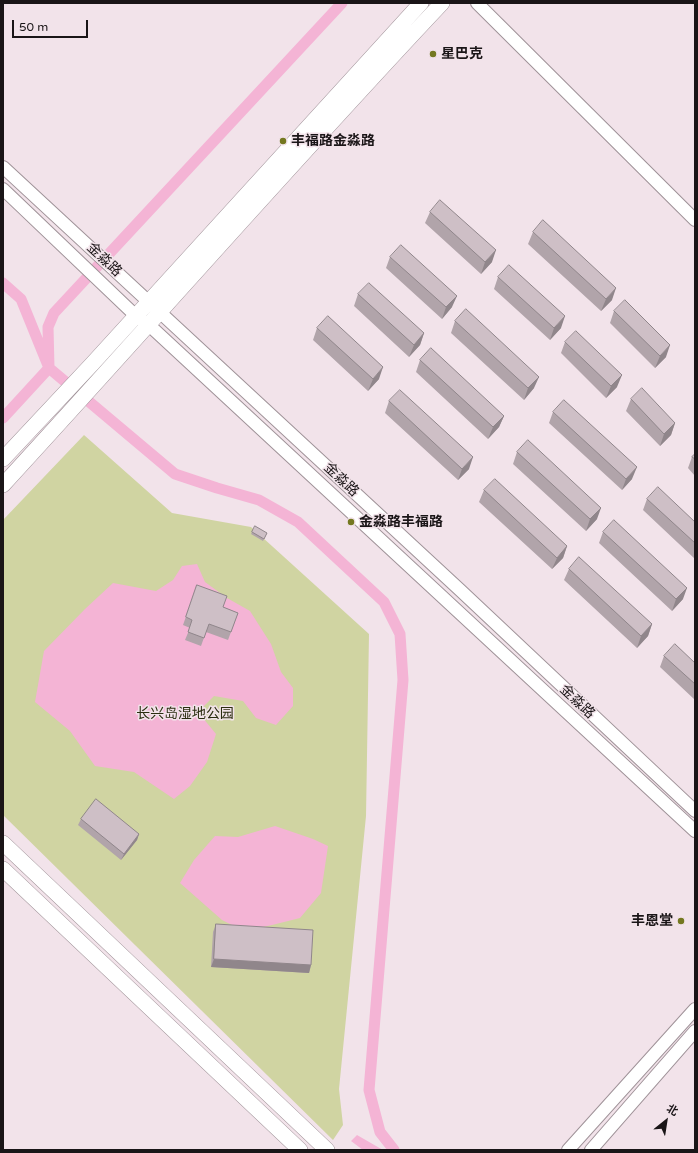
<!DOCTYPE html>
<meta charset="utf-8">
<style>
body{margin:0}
#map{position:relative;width:698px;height:1153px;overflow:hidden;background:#f2e3ea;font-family:"Varela Round","Noto Sans SC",sans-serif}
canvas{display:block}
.frame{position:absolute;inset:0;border:4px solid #1a1517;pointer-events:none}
.north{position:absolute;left:646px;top:1101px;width:40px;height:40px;-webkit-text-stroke:3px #f2e3ea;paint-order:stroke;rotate:30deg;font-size:11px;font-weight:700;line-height:16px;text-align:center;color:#1a1517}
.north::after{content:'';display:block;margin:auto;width:14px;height:18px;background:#1a1517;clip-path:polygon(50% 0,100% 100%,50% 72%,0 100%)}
.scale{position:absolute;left:12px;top:20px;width:76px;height:18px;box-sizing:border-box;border:2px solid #1a1517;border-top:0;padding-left:5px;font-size:12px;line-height:14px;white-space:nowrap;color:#1a1517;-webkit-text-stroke:3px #f2e3ea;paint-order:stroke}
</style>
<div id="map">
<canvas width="698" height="1153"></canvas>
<div class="frame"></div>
<div class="north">北</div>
<div class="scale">50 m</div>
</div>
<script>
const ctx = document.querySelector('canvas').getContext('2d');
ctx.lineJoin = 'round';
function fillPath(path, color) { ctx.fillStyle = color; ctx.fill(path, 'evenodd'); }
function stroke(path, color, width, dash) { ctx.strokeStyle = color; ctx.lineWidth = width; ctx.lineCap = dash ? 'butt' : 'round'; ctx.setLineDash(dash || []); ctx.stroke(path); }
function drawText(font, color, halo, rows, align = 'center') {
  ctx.font = font + ' "Varela Round","Noto Sans SC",sans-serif'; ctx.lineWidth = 3; ctx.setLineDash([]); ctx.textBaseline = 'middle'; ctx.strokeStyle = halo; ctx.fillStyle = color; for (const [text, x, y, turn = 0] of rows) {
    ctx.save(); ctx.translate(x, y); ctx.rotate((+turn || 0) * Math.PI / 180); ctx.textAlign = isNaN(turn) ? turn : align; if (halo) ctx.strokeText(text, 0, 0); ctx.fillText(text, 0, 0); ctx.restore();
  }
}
fillPath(new Path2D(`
 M84,435L172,513L251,527L369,634L366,816L339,1089L343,1125L333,1140L3,815V520Z`), '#d0d4a2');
fillPath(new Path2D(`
 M197,564L205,582L227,598L250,611L271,644L281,672L293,688V706L276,725L256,718L243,701L214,696L198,712L216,734L207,762L190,786L174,799L134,772L95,766L70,731L35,702L44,651L85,609L113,583L156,591L173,580L182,566Z
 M275,826L313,839L328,846L321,893L300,918L272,925L244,931L222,920L180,883L194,860L215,836L238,837Z
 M357,1135L383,1150H384H363L351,1141Z`), '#f4b4d5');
stroke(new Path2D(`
 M3,283L21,299L49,368L175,474L217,488L259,500L298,522L384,602L400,634L403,680L369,1090L380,1132L394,1150
 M3,418L49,368L48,327L54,313L342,3`), '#f4b4d5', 11);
const minor = new Path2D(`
 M477,3L695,220
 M3,167L460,590L695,811
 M3,189L136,316L149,325L695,831
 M568,1150L695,1009
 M591,1150L695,1031`);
const tertiary = new Path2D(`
 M3,459L93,363L421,3
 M3,485C150,325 293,161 442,3
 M3,843L327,1150
 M3,869L300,1150`);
stroke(minor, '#9f9298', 14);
stroke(tertiary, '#9f9298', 16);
stroke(minor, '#fff', 12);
stroke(tertiary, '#fff', 15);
fillPath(new Path2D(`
 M430,212L492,262L481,274L425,223Z
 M533,232L612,300L601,311L528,244Z
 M390,257L452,307L442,319L386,268Z
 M498,277L561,328L550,340L494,289Z
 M358,294L424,333L420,345L409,357L354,306Z
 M614,311L666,357L655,368L610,323Z
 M455,321L534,388L524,400L451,333Z
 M317,328L379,379L368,391L313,340Z
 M565,342L617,387L606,398L561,353Z
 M420,360L504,416L499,427L488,439L416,372Z
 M631,399L675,423L671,435L660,446L626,411Z
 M389,401L469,469L458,480L385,413Z
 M553,412L632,479L622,490L549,423Z
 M517,452L597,519L586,531L513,464Z
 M695,454V476L688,468L692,457Z
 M484,490L567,546L563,558L552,569L479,502Z
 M647,499L695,522V559L643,510Z
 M252,532L267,533L263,541L251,534Z
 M603,532L683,599L672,611L599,543Z
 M569,569L652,624L648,636L637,648L564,580Z
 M197,585L223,607L238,613L228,640L206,632L201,646L185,640L190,628L183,625Z
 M664,656L695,663V700L660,667Z
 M81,819L139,834L137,840L121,860L78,825Z
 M216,924L311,965L309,973L211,967L213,932Z`), '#b1a4aa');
fillPath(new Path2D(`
 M496,250L492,262L481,274L485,262Z
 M616,288L612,300L601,311L606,299Z
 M457,296L452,307L442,319L446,307Z
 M565,316L561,328L550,340L554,328Z
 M424,333L420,345L409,357L414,345Z
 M670,345L666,357L655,368L660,356Z
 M383,367L379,379L368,391L373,379Z
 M622,375L617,387L606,398L611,386Z
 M539,377L534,388L524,400L528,388Z
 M504,416L499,427L488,439L493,427Z
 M675,423L671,435L660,446L664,434Z
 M473,457L469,469L458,480L462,469Z
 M637,467L632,479L622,490L626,479Z
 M601,508L597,519L586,531L590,519Z
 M567,546L563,558L552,569L557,558Z
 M687,588L683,599L672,611L676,599Z
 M652,624L648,636L637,648L641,636Z
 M139,834L137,840L121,860L124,854Z
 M214,959L311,965L309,973L211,967Z`), '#90868b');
const building = new Path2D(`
 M440,200L496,250L485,262L430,212Z
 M543,220L616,288L606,299L533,232Z
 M401,245L457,296L446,307L390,257Z
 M509,265L565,316L554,328L498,277Z
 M369,283L424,333L414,345L358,294Z
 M625,300L670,345L660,356L614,311Z
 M466,309L539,377L528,388L455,321Z
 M328,316L383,367L373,379L317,328Z
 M576,331L622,375L611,386L565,342Z
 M431,348L504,416L493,427L420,360Z
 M642,388L675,423L664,434L631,399Z
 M400,390L473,457L462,469L389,401Z
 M564,400L637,467L626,479L553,412Z
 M528,440L601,508L590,519L517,452Z
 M695,454V459L692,457Z
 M495,479L567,546L557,558L484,490Z
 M658,487L695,522V543L647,499Z
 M614,520L687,588L676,599L603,532Z
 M255,526L267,533L264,539L252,532Z
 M579,557L652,624L641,636L569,569Z
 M197,585L227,596L223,607L238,613L231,632L209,624L204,638L188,632L192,620L186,617Z
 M675,644L695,663V684L664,656Z
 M96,799L139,834L124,854L81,819Z
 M216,924L313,930L311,965L214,959Z`);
fillPath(building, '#cebfc6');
stroke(building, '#90868b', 1);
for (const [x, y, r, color] of [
 [433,54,4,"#747820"],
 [283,141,4,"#747820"],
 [351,522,4,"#747820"],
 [681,921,4,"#747820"]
]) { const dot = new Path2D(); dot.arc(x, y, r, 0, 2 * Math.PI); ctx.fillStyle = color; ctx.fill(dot); stroke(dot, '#f2e3ea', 1.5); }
drawText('bold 14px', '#1a1517', '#f2e3ea', [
 ["星巴克",441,54],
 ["丰福路金淼路",291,141],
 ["金淼路丰福路",359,522],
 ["丰恩堂",673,921,"right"]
], 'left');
drawText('14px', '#1a1517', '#f2e3ea', [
 ["金淼路",104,260,43],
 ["金淼路",341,480,43],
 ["金淼路",577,702,43]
]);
drawText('14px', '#2b2d10', '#f2e3ea', [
 ["长兴岛湿地公园",185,714]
]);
</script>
